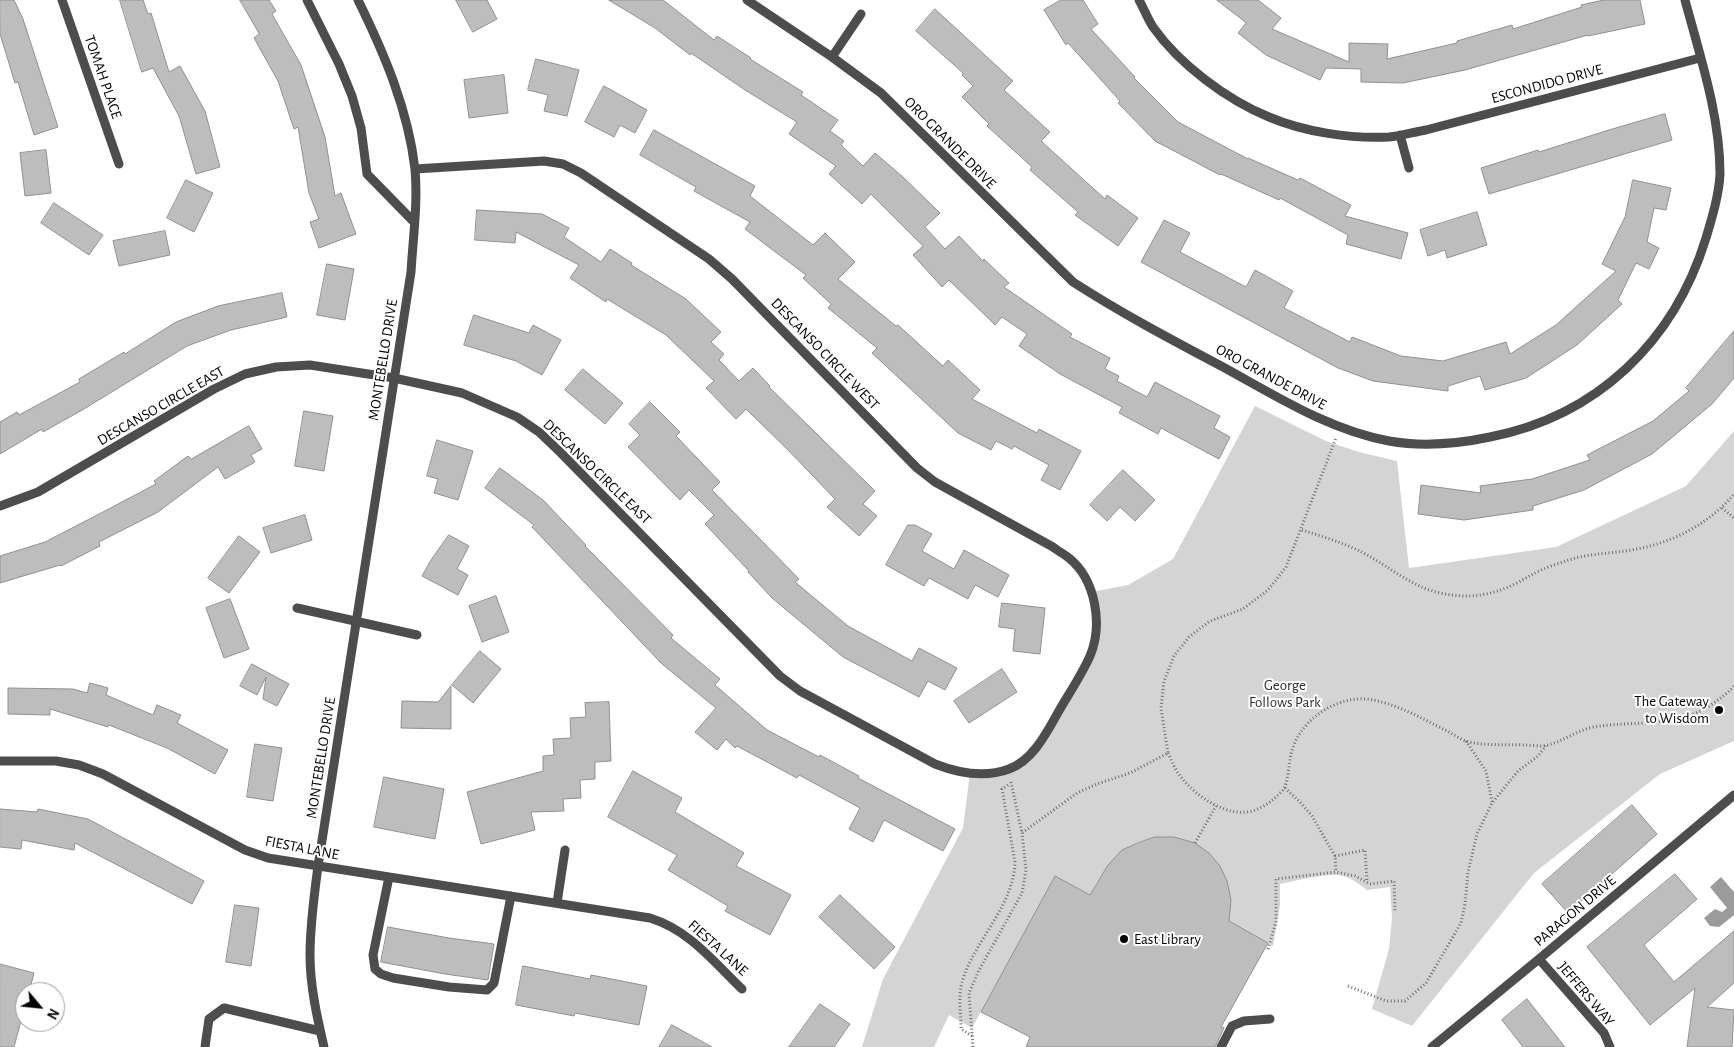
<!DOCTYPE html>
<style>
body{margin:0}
#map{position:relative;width:1734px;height:1047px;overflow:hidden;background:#fff;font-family:"Alegreya Sans",sans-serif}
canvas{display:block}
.north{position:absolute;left:15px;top:982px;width:50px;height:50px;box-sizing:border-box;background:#fff;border:1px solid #999;border-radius:50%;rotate:118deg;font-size:14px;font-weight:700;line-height:20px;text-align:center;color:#000}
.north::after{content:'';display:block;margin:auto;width:18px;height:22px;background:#000;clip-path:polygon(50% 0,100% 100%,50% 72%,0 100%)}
</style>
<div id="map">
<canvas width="1734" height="1047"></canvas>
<div class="north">N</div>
</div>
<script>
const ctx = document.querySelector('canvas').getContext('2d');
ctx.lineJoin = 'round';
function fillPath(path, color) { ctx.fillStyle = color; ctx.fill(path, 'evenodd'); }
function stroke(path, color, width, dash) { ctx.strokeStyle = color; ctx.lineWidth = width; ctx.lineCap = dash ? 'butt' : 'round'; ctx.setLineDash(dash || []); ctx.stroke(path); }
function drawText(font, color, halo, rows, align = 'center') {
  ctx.font = font + ' "Alegreya Sans",sans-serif'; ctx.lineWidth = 4; ctx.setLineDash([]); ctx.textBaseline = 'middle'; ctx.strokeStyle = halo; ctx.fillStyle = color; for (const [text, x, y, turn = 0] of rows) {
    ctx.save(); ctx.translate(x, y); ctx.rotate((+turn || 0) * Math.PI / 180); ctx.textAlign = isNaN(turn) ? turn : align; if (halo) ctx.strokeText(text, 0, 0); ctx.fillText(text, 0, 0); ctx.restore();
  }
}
fillPath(new Path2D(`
 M1255,406L1326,441L1359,452L1397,461L1409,568L1556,547L1686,486L1734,431V741L1660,774L1534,873L1412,1026L1372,1009L1389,949L1392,918L1390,887L1367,890C1360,885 1352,878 1343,876C1330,872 1295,881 1280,884V905L1273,946L1240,927L1232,942L1174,837C1125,836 1113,856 1090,895L1055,877L972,1028L949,1015L934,1047H862L883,979L963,828L970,773L992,772L1029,755L1069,694L1097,631L1091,592L1128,585L1173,559Z`), '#d4d4d4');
fillPath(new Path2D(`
 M1721,877L1734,892V915L1719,927L1710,926L1704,918L1715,909L1722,912L1727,908L1710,887Z`), '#9b9b9b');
const building = new Path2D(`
 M0,0H14L23,19L58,127L34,135L18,82L15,83L0,34Z
 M120,0H143L148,14L151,13L169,72L180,66L205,111L220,167L196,174L179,116L153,68L142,72Z
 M240,0H269L276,11L272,14L301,65L325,137L335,196L341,193L356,234L319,248L310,222L319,219L309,193L298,127L294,129L278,81L254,38L259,34Z
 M456,0H487L497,19L473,32Z
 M609,0H663L714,40L717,36L751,58L750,59L803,92L801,95L838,120L830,131L844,141L841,145L863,166L875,153L903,177L940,213L925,227L945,249L959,236L983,261L984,259L1009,283L1004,287L1072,334L1070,337L1110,358L1105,369L1119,376L1117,381L1147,397L1155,382L1220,416L1214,428L1230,437L1219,459L1161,428L1158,434L1119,413L1122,407L1060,374L1019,346L1027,334L1002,317L995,325L949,280L942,287L913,255L923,246L871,194L862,204L829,174L836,166L789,134L797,122L745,90L691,53L690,55L655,28Z
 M1061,0H1083L1098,24L1091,29L1135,77L1134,78L1178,122L1248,159V158L1298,180L1300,178L1351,205L1345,216L1408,233L1401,259L1346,244L1348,235L1280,198L1279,200L1221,174L1220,175L1155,141L1118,103L1120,101L1068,43L1066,45L1044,10Z
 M1217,0H1258L1281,18L1272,29L1349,62V43L1388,44L1387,59L1457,43V41L1512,25L1513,29L1582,7L1581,5L1604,0H1640L1645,24L1588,36V35L1465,70L1403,83L1361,82V69L1326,68L1320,80L1266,55L1238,33L1246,23Z
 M935,9L1013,81L1004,90L1050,132L1041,141L1105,199L1107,195L1138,218L1118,246L1075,215L1078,212L1030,170L1032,167L987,126L989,124L962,97L973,86L962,75L963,73L916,31Z
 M536,59L579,70L567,116L544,111L548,95L528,90Z
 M504,75L508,113L469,118L464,80Z
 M604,86L647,110L635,133L620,125L614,137L585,122Z
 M1665,114L1672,140L1489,194L1481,168L1538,150L1539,152L1609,130Z
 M654,130L755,186L750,196L813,245L825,233L855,262L838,279L896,326L898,325L943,366L948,360L980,390L972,399L1037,433L1039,429L1081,451L1060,490L1041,480L1049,465L1014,446L1012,449L996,441L991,450L958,433L872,353L877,348L828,308L831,304L803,278L806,275L745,229L750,222L694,191L696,187L640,155Z
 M46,150L51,193L25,196L20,153Z
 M186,180L213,193L194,232L167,218Z
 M1633,180L1671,188L1666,210L1654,208L1647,242L1659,248L1649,269L1636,263L1618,300L1622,304L1577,345L1526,378L1485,390L1480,376L1448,386V391L1373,381L1338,368L1141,262L1164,220L1190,233L1180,252L1246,287L1255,270L1293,291L1284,308L1350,342L1352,337L1401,356L1443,361L1506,342L1510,354L1556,325L1616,271L1602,264L1625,217Z
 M54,203L103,235L89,255L41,223Z
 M477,210L542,214L569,228L564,237L601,262L610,249L632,263L631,265L686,299L721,332L711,342L724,354L719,360L739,381L753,368L770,386L769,387L875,491L863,504L877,516L859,536L827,507L835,499L788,450L746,409L736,419L706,388L714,381L666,335L607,299L606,302L570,278L579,265L516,232L515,243L475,240Z
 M1477,212L1487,245L1447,258L1445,250L1428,256L1420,230Z
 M165,231L170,255L119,266L113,241Z
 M327,264L354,269L345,320L317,315Z
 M282,293L287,317L231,330L187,346L84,409L43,432L42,429L0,454V422L17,412L19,415L80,382L79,379L124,352L125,354L176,322L218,306Z
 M474,315L529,333L533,325L561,340L542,375L516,361L464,345Z
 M1734,331V378L1712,404L1652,454L1584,490L1533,506V510L1464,520L1418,514L1421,485L1481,493L1480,486L1532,479L1590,460L1587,455L1653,421L1689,391L1686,388Z
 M583,369L623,403L605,424L565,390Z
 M650,402L680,432L676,436L720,482L712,490L799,579L795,582L848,626L912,661L919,648L957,668L945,690L928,681L919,697L843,657L772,598L748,572L749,571L705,524L714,515L689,490L680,500L628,447L640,435L629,424Z
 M304,411L333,416L324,471L295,466Z
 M249,426L262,449L251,455L255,462L225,479L218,467L158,512L99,542L100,546L61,566L60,565L0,583V556L45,542L101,513L156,484L154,481L188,456L191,459Z
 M437,440L473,451L458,500L434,493L438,479L427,476Z
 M500,468L543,500L586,545L585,546L673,635L671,638L720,679L715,685L767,730L819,757L820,755L859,776L858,778L955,829L943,851L884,820L873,842L849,829L860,808L799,775L797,778L737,746L735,748L726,739L717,750L695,732L716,708L662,664L532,527L534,525L485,488Z
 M1123,470L1155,500L1135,521L1120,507L1107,521L1090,505Z
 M305,515L312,540L271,553L263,528Z
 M908,525H915L932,534L922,551L954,569L964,550L1009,575L998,597L975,585L968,599L929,578L924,586L886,565Z
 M449,535L469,546L457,569L468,575L458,595L422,576L431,560Z
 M239,536L260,552L229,593L208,578Z
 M496,596L509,632L482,642L469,606Z
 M230,599L249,649L224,658L206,608Z
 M1002,603L1045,608L1040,654L1013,651L1015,629L999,627Z
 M480,651L501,669L473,703L452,685Z
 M252,664L289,684L277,706L263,699L266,677L257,695L240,686Z
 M1002,669L1017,692L969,723L954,701Z
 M90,683L108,688L106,695L153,715L157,705L181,715L177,723L228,750L215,774L167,748L109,725L108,727L50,709V715L8,714V688L73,689L87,693Z
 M451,686V729L401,728L402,701L438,702Z
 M609,702L611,761L595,762V779L580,780L581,798L563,799L564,811L531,812L535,830L481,844L467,792L543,771V756L554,755L553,739L571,738L570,718L586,717L585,703Z
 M255,744L282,748L273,801L247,797Z
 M633,771L682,798L675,812L744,853L736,866L791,895L770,935L725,911L728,906L668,870L677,855L608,817Z
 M384,777L444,789L435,839L374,827Z
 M1632,805L1657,834L1568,913L1542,884Z
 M0,809L37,812L38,809L88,819L204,881L192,904L75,843L74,850L22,840L21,849L0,847Z
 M1155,837H1174L1195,843L1209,853L1220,866L1227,881L1231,900L1229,921L1268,943L1221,1027L1224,1028L1215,1047H1026L1030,1037L981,1012L1055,876L1090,895L1108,865L1122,850L1137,843Z
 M1675,874L1697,899L1644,945L1674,982L1734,931V983L1707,1007L1734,1010L1732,1047H1687L1695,988L1650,1025L1587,947Z
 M840,895L895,947L874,969L819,917Z
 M235,905L259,908L251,966L226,962Z
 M388,927L449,938L494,944L488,980L445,974L381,962Z
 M0,964L34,973L29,992H25V1006L14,1047H0Z
 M523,966L590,979L591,975L647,986L639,1025L575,1013L574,1016L516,1005Z
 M1527,999L1565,1047H1523L1502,1020Z
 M820,1004L850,1024L834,1047H789Z
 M672,1025L712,1047H659Z`);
fillPath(building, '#bdbdbd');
stroke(building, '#919191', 1);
stroke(new Path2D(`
 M1722,508L1734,518
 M1302,530C1324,537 1348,544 1369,556C1392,569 1413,587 1440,593C1468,599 1491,596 1517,583C1530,576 1541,569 1554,565C1563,562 1571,559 1580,557C1598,553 1618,553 1637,549C1674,542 1710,523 1734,494
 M1466,741L1486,771L1492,802
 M1168,753C1172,761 1175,770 1181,777C1195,796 1230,820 1255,810C1266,806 1275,799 1283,790C1288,784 1289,763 1291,754C1298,724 1327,702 1357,699C1385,697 1421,718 1445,730C1453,734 1461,740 1469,742C1488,746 1506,744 1525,745C1532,745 1541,747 1548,745C1564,741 1577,730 1594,727C1635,720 1673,729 1711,705C1719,699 1727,694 1734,686
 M1011,782L1022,833L1077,793L1097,784L1130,773L1168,753L1161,708L1164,681L1174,656L1189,637L1210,621L1243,609L1268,590L1286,567L1336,438
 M1285,788L1300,802L1312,816L1335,856L1336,872
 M1195,843L1216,806
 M1335,856L1365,850L1367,882
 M1268,949L1276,922V879L1336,872L1355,876L1370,884L1394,881L1395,911
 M1348,986L1386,1001H1405L1426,983L1461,923L1465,904L1468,872L1477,834L1492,803L1518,771L1538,756L1546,746
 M972,1036L961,1029C961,1009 957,995 964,976C978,937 1014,904 1015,862L1002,789L1008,785
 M973,1047L969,993L978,972L1022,893L1026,870L1022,833`), '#6f6f6f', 3, [1, 2.5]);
stroke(new Path2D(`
 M62,0L119,164
 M307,0L339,64L352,96L361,128L367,174L414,222
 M747,0L832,57L881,93L1073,282C1121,313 1172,340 1223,367C1276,396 1329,430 1389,441C1423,447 1457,444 1490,437C1597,416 1674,342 1706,238C1712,218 1719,195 1720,174C1720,115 1700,56 1685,0
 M1139,0C1144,9 1148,19 1153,27C1179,64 1227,100 1269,117C1304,132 1351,139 1389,137C1401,136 1414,132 1426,130L1700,58
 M832,57L861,14
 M1400,135L1409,168
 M0,506L38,492L214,389L245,374L276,367L310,365L394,378L462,393L517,417L539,432L560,452L780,676L800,691L935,764C958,773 985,778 1009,769C1034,760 1048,730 1060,709C1070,692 1082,674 1090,656C1103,625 1096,580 1069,558C1064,554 1058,551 1053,547L935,482L917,468L732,279L709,259L581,173L563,164L544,161L415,169
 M297,608L417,635
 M0,761H56L79,765L103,774L245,850L268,858L650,918C689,930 713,961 742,989
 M389,877L373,955L375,969L381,974L393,978L449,987L487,990L494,983L511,896
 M557,903L565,850
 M1539,959L1604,1033L1610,1047
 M205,1047L209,1019L224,1008L320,1031
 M324,1047C317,1017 310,986 310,955C310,925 314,896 318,866L411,272C413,238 418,203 415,169C408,109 384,53 358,0
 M1221,1047L1232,1026L1244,1021L1270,1019
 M1432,1047L1539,959L1734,795`), '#4d4d4d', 9);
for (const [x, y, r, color] of [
 [1719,710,5,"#000"],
 [1124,939,5,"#000"]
]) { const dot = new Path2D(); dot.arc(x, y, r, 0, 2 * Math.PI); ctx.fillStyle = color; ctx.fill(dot); stroke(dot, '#fff', 2); }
drawText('15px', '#000', '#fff', [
 ["TOMAH PLACE",103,77,71],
 ["ESCONDIDO DRIVE",1547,84,-15],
 ["ORO GRANDE DRIVE",950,143,45],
 ["DESCANSO CIRCLE WEST",825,354,46],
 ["MONTEBELLO DRIVE",383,360,-81],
 ["ORO GRANDE DRIVE",1271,377,28],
 ["DESCANSO CIRCLE EAST",161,406,-30],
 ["DESCANSO CIRCLE EAST",597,472,44],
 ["MONTEBELLO DRIVE",321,758,-81],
 ["FIESTA LANE",302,848,11],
 ["PARAGON DRIVE",1575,911,-40],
 ["FIESTA LANE",718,948,42],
 ["JEFFERS WAY",1586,994,50]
]);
drawText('15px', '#2b2b2b', '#fff', [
 ["George",1285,685],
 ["Follows Park",1285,702]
]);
drawText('15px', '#000', '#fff', [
 ["The Gateway",1709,701],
 ["to Wisdom",1709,718],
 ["East Library",1134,939,"left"]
], 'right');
</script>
